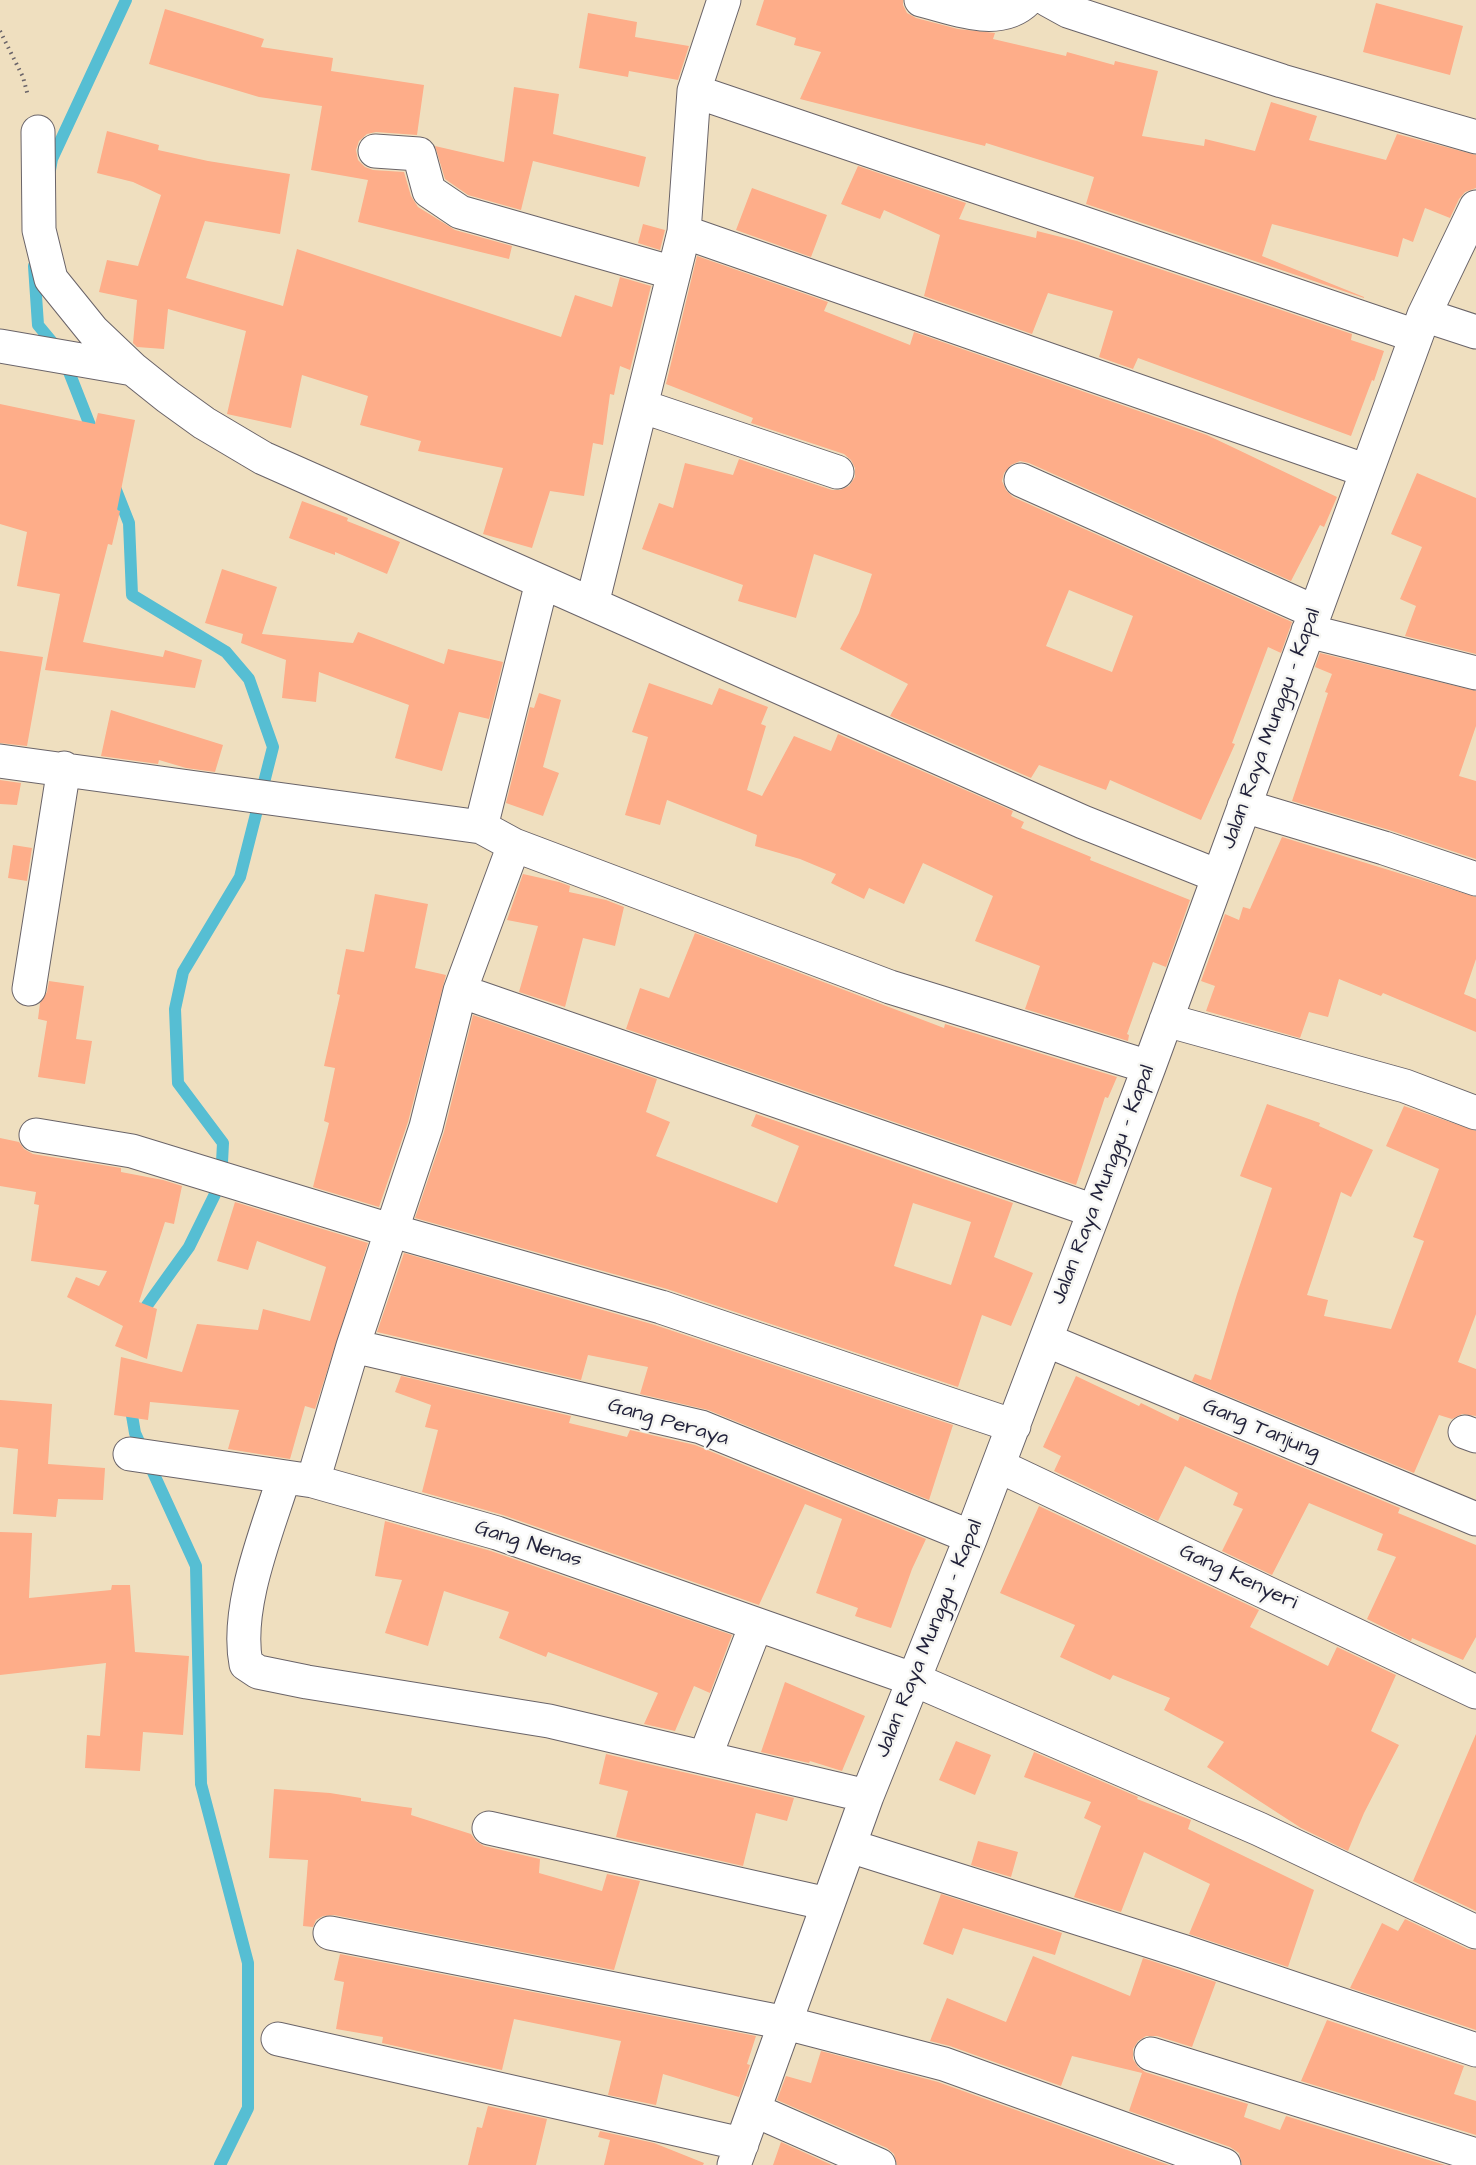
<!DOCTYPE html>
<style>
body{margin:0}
canvas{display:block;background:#efdfbf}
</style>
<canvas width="1476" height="2165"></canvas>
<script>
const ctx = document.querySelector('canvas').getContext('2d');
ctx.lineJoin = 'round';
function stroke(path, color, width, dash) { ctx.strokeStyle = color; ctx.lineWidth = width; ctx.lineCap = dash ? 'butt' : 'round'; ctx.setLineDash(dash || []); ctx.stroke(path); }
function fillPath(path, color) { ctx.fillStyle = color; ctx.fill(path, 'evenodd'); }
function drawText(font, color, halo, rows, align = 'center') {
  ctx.font = font + ' "Architects Daughter",sans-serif'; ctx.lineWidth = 5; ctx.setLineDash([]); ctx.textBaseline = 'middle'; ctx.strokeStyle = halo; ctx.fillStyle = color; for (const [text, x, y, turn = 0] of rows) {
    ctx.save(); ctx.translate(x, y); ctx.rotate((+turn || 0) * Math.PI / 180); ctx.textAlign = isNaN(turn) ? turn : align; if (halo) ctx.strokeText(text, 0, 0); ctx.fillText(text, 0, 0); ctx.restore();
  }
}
stroke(new Path2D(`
 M50,170L52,159L126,0
 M34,266L38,325L62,354L95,438
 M114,485L129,523L132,595L226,652L249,679L273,747L240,877L183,972L175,1009L178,1083L223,1143L221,1182L189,1247L138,1318
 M130,1404L135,1433L196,1566L201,1784L248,1963V2108L220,2165`), '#56bed3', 12);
fillPath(new Path2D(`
 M764,0H903V5L907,13L916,18L958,29L995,33L993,39L1066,56L1067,52L1114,65L1115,61L1158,71L1142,136L1204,146L1205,139L1255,151L1271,102L1317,116L1309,140L1386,160L1397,134L1476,155V188L1465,192L1459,199L1450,218L1425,208L1413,242L1403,238L1398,257L1272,224L1262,256L1364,297V298L1086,204L1094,177L986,143L985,146L800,99L821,52L794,45L796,38L756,25Z
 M1376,3L1463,26L1450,75L1363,52Z
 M165,9L264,39L261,47L333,58L331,71L424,85L417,135L376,132L367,134L359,141L356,150L358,160L365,167L373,170L404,172L411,196L418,207L455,230L512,246L509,259L358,222L368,180L311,170L322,106L259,97L149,64Z
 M588,13L637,22L635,37L689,46L678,80L629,71L628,77L579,68Z
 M514,87L559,94L553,134L646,157L639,187L533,161L521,210L468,195L445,179L435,146L504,162Z
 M107,131L159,145L158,150L208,161L290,174L280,234L205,221L186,278L283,306L297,249L561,337L575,295L612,307L620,277L651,286L630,370L620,366L614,395L610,394L603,445L593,443L584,496L550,491L532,548L483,534L503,468L418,451L421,441L360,425L368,396L302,375L291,428L227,414L246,331L168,309L164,349L137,347L133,343L137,300L99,292L107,260L138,266L161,195L133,182L97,173Z
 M858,166L966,203L959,219L1036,238L1037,231L1077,241L1352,334L1351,340L1384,351L1374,381L1372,380L1351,436L1138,358L1133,369L1099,357L1113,311L1048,293L1032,334L924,296L940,235L884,210L880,219L841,204Z
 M752,188L827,215L811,257L736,230Z
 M643,224L665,230L660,250L638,243Z
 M697,256L828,302L824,311L910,345L914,332L1207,435L1337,497L1324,527L1320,525L1291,581L1029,463L1020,461L1011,465L1004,473L1002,481L1006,490L1013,497L1292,622L1281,653L1268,647L1232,743L1235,744L1201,820L1110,780L1106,790L1039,765L1031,778L890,716L908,684L840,649L859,613L872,574L814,554L796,618L738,601L743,585L642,549L659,503L673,508L685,463L733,475L739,459L832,490H840L849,486L855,477V468L851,460L844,454L751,423L753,418L666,384ZM1069,590L1133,616L1112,672L1046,646Z
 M0,404L95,424L98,413L135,420L117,510L120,511L112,545L108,544L83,642L163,657L165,650L202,660L195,688L45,670L60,594L17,586L27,532L0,524Z
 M1417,473L1476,498V654L1405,636L1416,606L1400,599L1422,547L1391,534Z
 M302,501L348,518L347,521L400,542L387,574L335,552V555L289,538Z
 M222,569L277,587L262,634L353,643L358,632L444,664L448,649L503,662L489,719L459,712L442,771L395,758L409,705L319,672L316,702L282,698L286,660L241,643L243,634L205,623Z
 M0,651L43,657L27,746L0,743Z
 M1320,653L1476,691V726L1459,776L1476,781V859L1389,830L1292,801L1328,693L1325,692L1332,674L1315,667Z
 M649,683L712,705L719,688L768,707L761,724L766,726L747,790L762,796L794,736L831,751L838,734L1013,811L1011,816L1024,822L1021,828L1091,857L1090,860L1190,900L1166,967L1153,962L1127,1034L1129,1035L1128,1041L1025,1009L1040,966L975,941L993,896L923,863L904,904L869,888L864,899L831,883L836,874L800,859L755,846L757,835L667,800L660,825L625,815L648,737L632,732Z
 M539,693L561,700L543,767L559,773L543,816L506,803L530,707L534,708Z
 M111,710L223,745L215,772L186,768L159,760L158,764L101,756Z
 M0,780L21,783L17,805L0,804Z
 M1282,837L1476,897V959L1464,994L1476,999V1032L1383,993L1381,996L1339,979L1328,1017L1309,1012L1300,1038L1206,1011L1215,986L1201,981L1225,914L1239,920L1243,907L1250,909Z
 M13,845L32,848L27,881L8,878Z
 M523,874L559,882L570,886L569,892L606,900L624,907L615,946L583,938L565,1007L519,992L538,926L507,920Z
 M375,894L428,904L415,968L446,975L408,1122L379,1207L313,1187L329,1123L324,1121L335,1068L324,1066L340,995L337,994L346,949L364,952Z
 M695,933L944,1028L945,1024L1117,1077L1108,1098L1105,1097L1076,1185L626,1029L640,988L669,998Z
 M49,981L84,986L76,1039L92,1041L85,1084L38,1077L47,1021L38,1019L40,1003L47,992Z
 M473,1015L657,1079L646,1112L670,1122L656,1156L777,1203L799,1146L751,1126L756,1114L1013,1203L994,1257L1033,1273L1011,1326L982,1315L958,1387L667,1289L415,1218L444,1132ZM913,1203L971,1222L951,1285L894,1266Z
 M1267,1104L1320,1123L1319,1126L1373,1150L1351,1197L1341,1192L1307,1295L1328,1300L1324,1316L1391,1329L1424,1241L1413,1237L1439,1169L1386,1146L1404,1106L1476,1131V1314L1458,1362L1476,1369V1416L1462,1414L1452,1419L1439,1415L1414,1473L1192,1381L1195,1374L1211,1380L1237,1294L1272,1188L1240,1176Z
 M0,1138L19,1142L24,1149L33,1154L121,1168V1172L163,1180L182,1186L174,1224L165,1222L139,1302L157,1309L147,1359L115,1346L123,1326L67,1297L76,1277L99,1286L107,1271L31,1261L39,1205L34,1204L36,1192L0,1186Z
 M235,1202L368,1243L315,1409L305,1406L290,1459L228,1449L239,1410L150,1402L148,1420L114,1415L121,1357L182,1372L197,1324L258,1330L263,1309L310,1321L326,1267L257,1241L248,1270L217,1261Z
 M404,1253L655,1325L953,1425L929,1500L708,1410L640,1394L648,1367L588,1355L581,1380L377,1332Z
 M401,1376L571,1416L569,1423L627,1437L630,1430L695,1445L926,1539L912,1569L891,1628L855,1616L858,1608L816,1593L842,1519L805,1504L759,1605L503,1515L422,1492L438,1430L425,1427L431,1405L395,1392Z
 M1076,1376L1139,1406L1141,1403L1178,1421L1180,1416L1400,1508L1398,1513L1476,1545V1637L1463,1660L1412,1638L1411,1641L1367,1619L1396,1557L1377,1550L1383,1534L1309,1503L1272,1575L1222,1551L1243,1509L1233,1505L1238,1493L1185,1466L1158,1521L1054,1471L1061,1456L1043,1447Z
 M0,1400L52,1404L48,1464L105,1468L103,1500L58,1499L56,1517L13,1514L18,1449L0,1447Z
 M1039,1506L1259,1610L1250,1627L1328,1666L1337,1647L1396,1675L1371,1731L1399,1745L1364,1813L1348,1851L1301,1828L1207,1767L1224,1742L1164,1710L1170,1698L1113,1675L1110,1680L1060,1657L1075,1625L1000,1593Z
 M385,1521L491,1551L732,1635L710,1693L694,1686L675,1731L644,1724L658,1693L548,1652L546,1657L499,1638L509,1612L444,1591L428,1646L385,1633L402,1580L375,1576Z
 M0,1532L32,1533L29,1598L111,1590L112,1585H130L135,1652L189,1656L183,1735L143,1732L140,1771L85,1768L87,1735L100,1736L106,1663L0,1675Z
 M785,1682L865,1716L842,1771L810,1761L809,1763L761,1752Z
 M1476,1734V1911L1413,1881Z
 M956,1741L991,1755L975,1795L939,1780Z
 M1034,1752L1138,1797L1137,1799L1191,1820L1188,1829L1314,1890L1288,1967L1189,1934L1210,1884L1144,1852L1121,1912L1074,1897L1101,1826L1084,1818L1091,1802L1024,1777Z
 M606,1754L794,1798L787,1821L756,1813L743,1866L616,1837L628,1791L599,1784Z
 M274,1789L330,1793L361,1798V1801L412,1808L411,1815L471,1834L476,1841L484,1846L540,1859L539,1873L602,1891L607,1874L640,1881L614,1970L334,1915L323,1916L316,1920L313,1927L303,1926L308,1860L269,1858Z
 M978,1841L1018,1852L1011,1877L971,1865Z
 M941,1894L1062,1933L1055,1955L963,1928L953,1955L923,1944Z
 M1405,1919L1468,1949L1476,1950V2030L1350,1988L1382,1923L1398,1931Z
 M340,1954L756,2036L747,2064L750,2065L739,2097L663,2074L656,2105L608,2095L621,2041L514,2019L502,2070L382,2043L383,2037L336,2029L344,1982L334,1980Z
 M1033,1956L1130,1996L1143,1958L1216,1982L1192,2047L1157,2036H1146L1138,2041L1133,2049V2059L1138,2067L1145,2072L1248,2104L1244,2117L1280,2130L1286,2116L1445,2165H1242L1239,2153L1230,2147L1129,2111L1142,2073L1072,2056L1061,2086L950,2046L930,2041L947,1998L1006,2022Z
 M1327,2020L1464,2066L1454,2094L1476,2101V2135L1301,2081Z
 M821,2051L938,2082L1169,2165H897L894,2154L887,2148L777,2100L786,2076L811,2083Z
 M488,2106L547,2119L536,2165H468L477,2127L482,2128Z
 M600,2131L654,2143L704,2163L703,2165H604L610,2140L598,2137Z
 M781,2142L832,2165H773Z`), '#fead89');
const minor = new Path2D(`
 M921,0C954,8 999,28 1027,0
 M1048,0L1068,11L1282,81L1476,137
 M694,91L1416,336
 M38,132L39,230L51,279L93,331L133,369L168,397L204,423L263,458L1083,822L1218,876
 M375,151L419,154L429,191L460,212L674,273
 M684,232L1367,471
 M1424,315L1476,332
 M0,346L133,369
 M641,406L837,472
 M1021,480L1315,612
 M592,604L684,232L694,91L724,0
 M1308,631L1476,673
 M0,761L481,827L514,845L890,987L1149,1067
 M1244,806L1384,848L1476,879
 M481,827L542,582
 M29,989L64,768
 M460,991L1094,1211
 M1166,1020L1405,1086L1476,1113
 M36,1135L132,1151L393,1231L661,1307L1014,1426
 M1046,1340L1476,1519
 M353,1346L701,1427L971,1537
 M1465,1432L1476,1436
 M130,1454L313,1481L497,1533L915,1680L1259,1829L1476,1932
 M999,1466L1476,1692
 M284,1477C267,1532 235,1607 246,1664L258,1672L307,1682L549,1721L867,1796
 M313,1481L353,1346L426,1127L460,991L514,845
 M705,1757L756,1625
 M489,1828L828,1904
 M850,1846L1185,1952L1476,2050
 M330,1933L786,2023L944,2064L1224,2165
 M278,2039L742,2144
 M1151,2054L1476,2155
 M754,2110L879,2165
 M734,2165L867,1796L971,1537L1149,1067L1424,315L1476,207`);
stroke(minor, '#6a6469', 35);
stroke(new Path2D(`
 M0,31L23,77L28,96`), '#6a6469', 4, [1.5, 4.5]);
stroke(minor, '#fff', 33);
drawText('21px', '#22223b', '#f6f6f2', [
 ["Jalan Raya Munggu - Kapal",1272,729,-70],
 ["Jalan Raya Munggu - Kapal",1104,1185,-69],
 ["Gang Peraya",668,1423,16],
 ["Gang Tanjung",1261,1430,23],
 ["Gang Nenas",528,1545,18],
 ["Gang Kenyeri",1238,1578,25],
 ["Jalan Raya Munggu - Kapal",930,1639,-68]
]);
</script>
